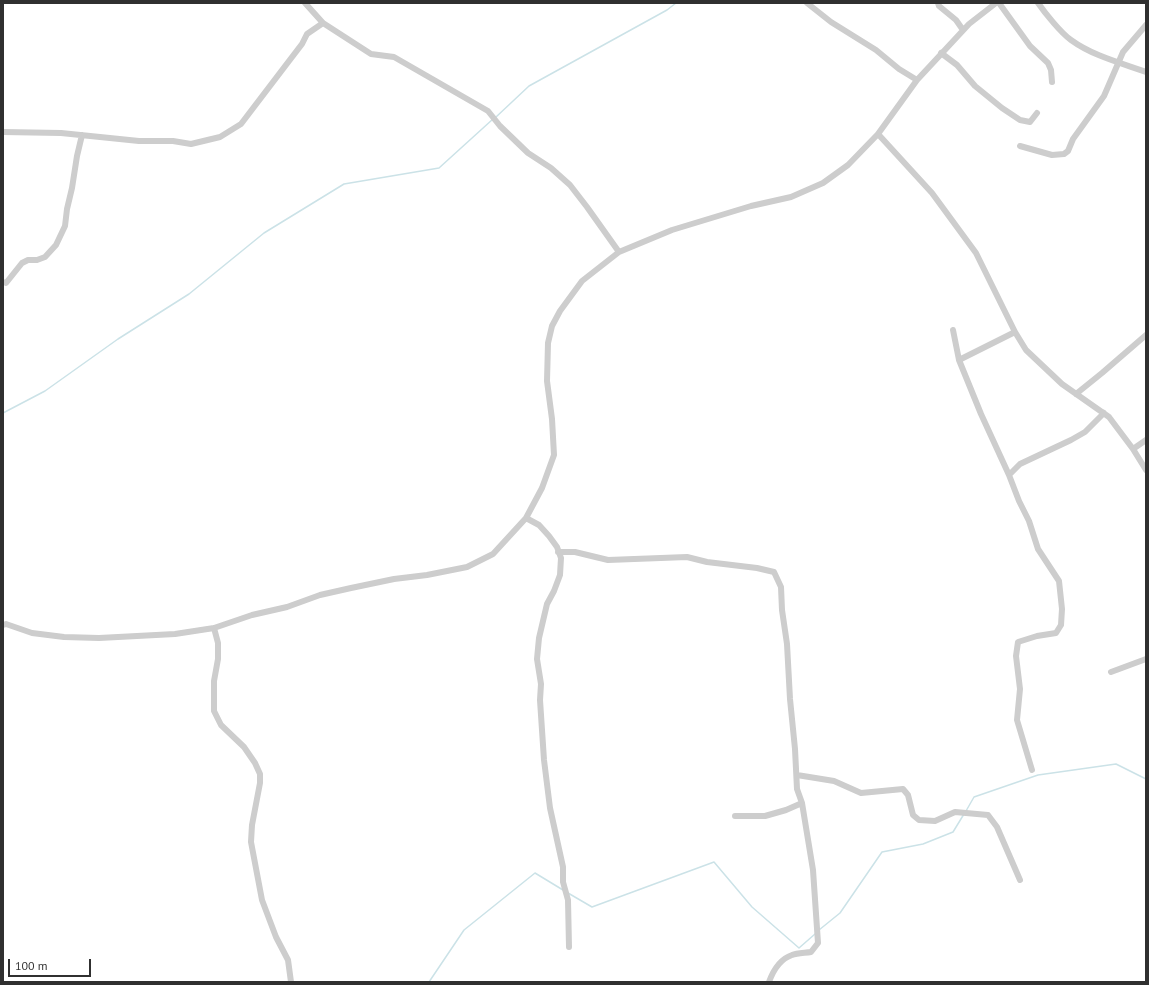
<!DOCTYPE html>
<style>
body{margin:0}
#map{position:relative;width:1149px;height:985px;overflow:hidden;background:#fff;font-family:"PT Sans",sans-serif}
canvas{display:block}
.frame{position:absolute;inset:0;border:4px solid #303030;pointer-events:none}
.scale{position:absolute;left:8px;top:959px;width:83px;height:18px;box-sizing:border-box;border:2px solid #303030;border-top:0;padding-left:5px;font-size:12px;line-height:14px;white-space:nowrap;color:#303030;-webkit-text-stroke:3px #fff;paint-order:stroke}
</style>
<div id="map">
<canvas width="1149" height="985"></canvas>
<div class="frame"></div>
<div class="scale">100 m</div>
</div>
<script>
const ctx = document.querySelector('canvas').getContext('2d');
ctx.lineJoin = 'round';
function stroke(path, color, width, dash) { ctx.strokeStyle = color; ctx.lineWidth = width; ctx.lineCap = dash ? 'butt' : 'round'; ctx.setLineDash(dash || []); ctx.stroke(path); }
stroke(new Path2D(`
 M496,117L529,86L667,10L676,3
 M3,413L45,391L118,339L189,294L264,233L344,184L439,168L493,119
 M966,811L974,797L1038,775L1116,764L1146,779
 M568,893L592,907L714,862L752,907L799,948L815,934
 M819,930L840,913L882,852L923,844L953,832L964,814
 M429,982L464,930L535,873L563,890`), '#cbe2e7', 1.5);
stroke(new Path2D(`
 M305,3L323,23L371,54L394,57L488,111L500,126L528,153L551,168L570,185L587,207L619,252
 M807,3L831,22L876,50L899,69L917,80
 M938,3L939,6L956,20L963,30
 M999,3L1030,46L1048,63L1051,70L1052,82
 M1038,3C1045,13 1061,33 1071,40C1093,56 1121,63 1146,72
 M941,53L957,65L975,86L1002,108L1020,120L1030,122L1037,113
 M3,132L61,133L139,141H173L191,144L220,137L241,124L289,61L302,44L307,34L323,23
 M878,134L932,193L976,253L1015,332L1026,350L1062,384L1109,417L1133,449L1146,470
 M1020,146L1052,155L1064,154L1068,151L1073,139L1104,96L1123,52L1146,25
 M3,282L6,283L22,263L28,260H37L45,257L56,245L65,226L67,209L72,188L77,156L82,135
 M953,330L959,360L981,414L1009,475L1019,501L1029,521L1038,549L1059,581L1062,609L1061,625L1056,633L1037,636L1018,642L1016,656L1020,689L1017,720L1032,770
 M959,360L1015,332
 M1076,394L1102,373L1146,335
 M1133,449L1146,440
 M1009,475L1020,464L1071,440L1085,432L1104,413
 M526,518L539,525L549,536L557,547L561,558L560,575L554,591L547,604L539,638L537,659L541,684L540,700L544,760L550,808L563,867V882L568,900L569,947
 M558,552H575L608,560L687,557L707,562L757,568L774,572L781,587L782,610L787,644L790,699L795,749L797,789L802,803
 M3,625L6,624L32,633L64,637L99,638L175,634L214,628L252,615L287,607L320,595L351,588L394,579L427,575L467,567L493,554L526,518L542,488L554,455L552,419L547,381L548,343L552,326L560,311L582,281L619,252L672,230L751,206L791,197L823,183L848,165L878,134L917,80L969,24L996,3
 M214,628L218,643V659L214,681V711L221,725L244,747L255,763L260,774V783L252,825L251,842L262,900L276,937L288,960L291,982
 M1111,672L1146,659
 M797,775L834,781L861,793L903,789L908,795L913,815L919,820L935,821L955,812L988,815L997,827L1020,880
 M735,816H765L786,810L802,803L813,870L818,943L811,952C805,953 797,953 792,955C780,959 773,971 769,982`), '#cdcdcd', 6);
</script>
